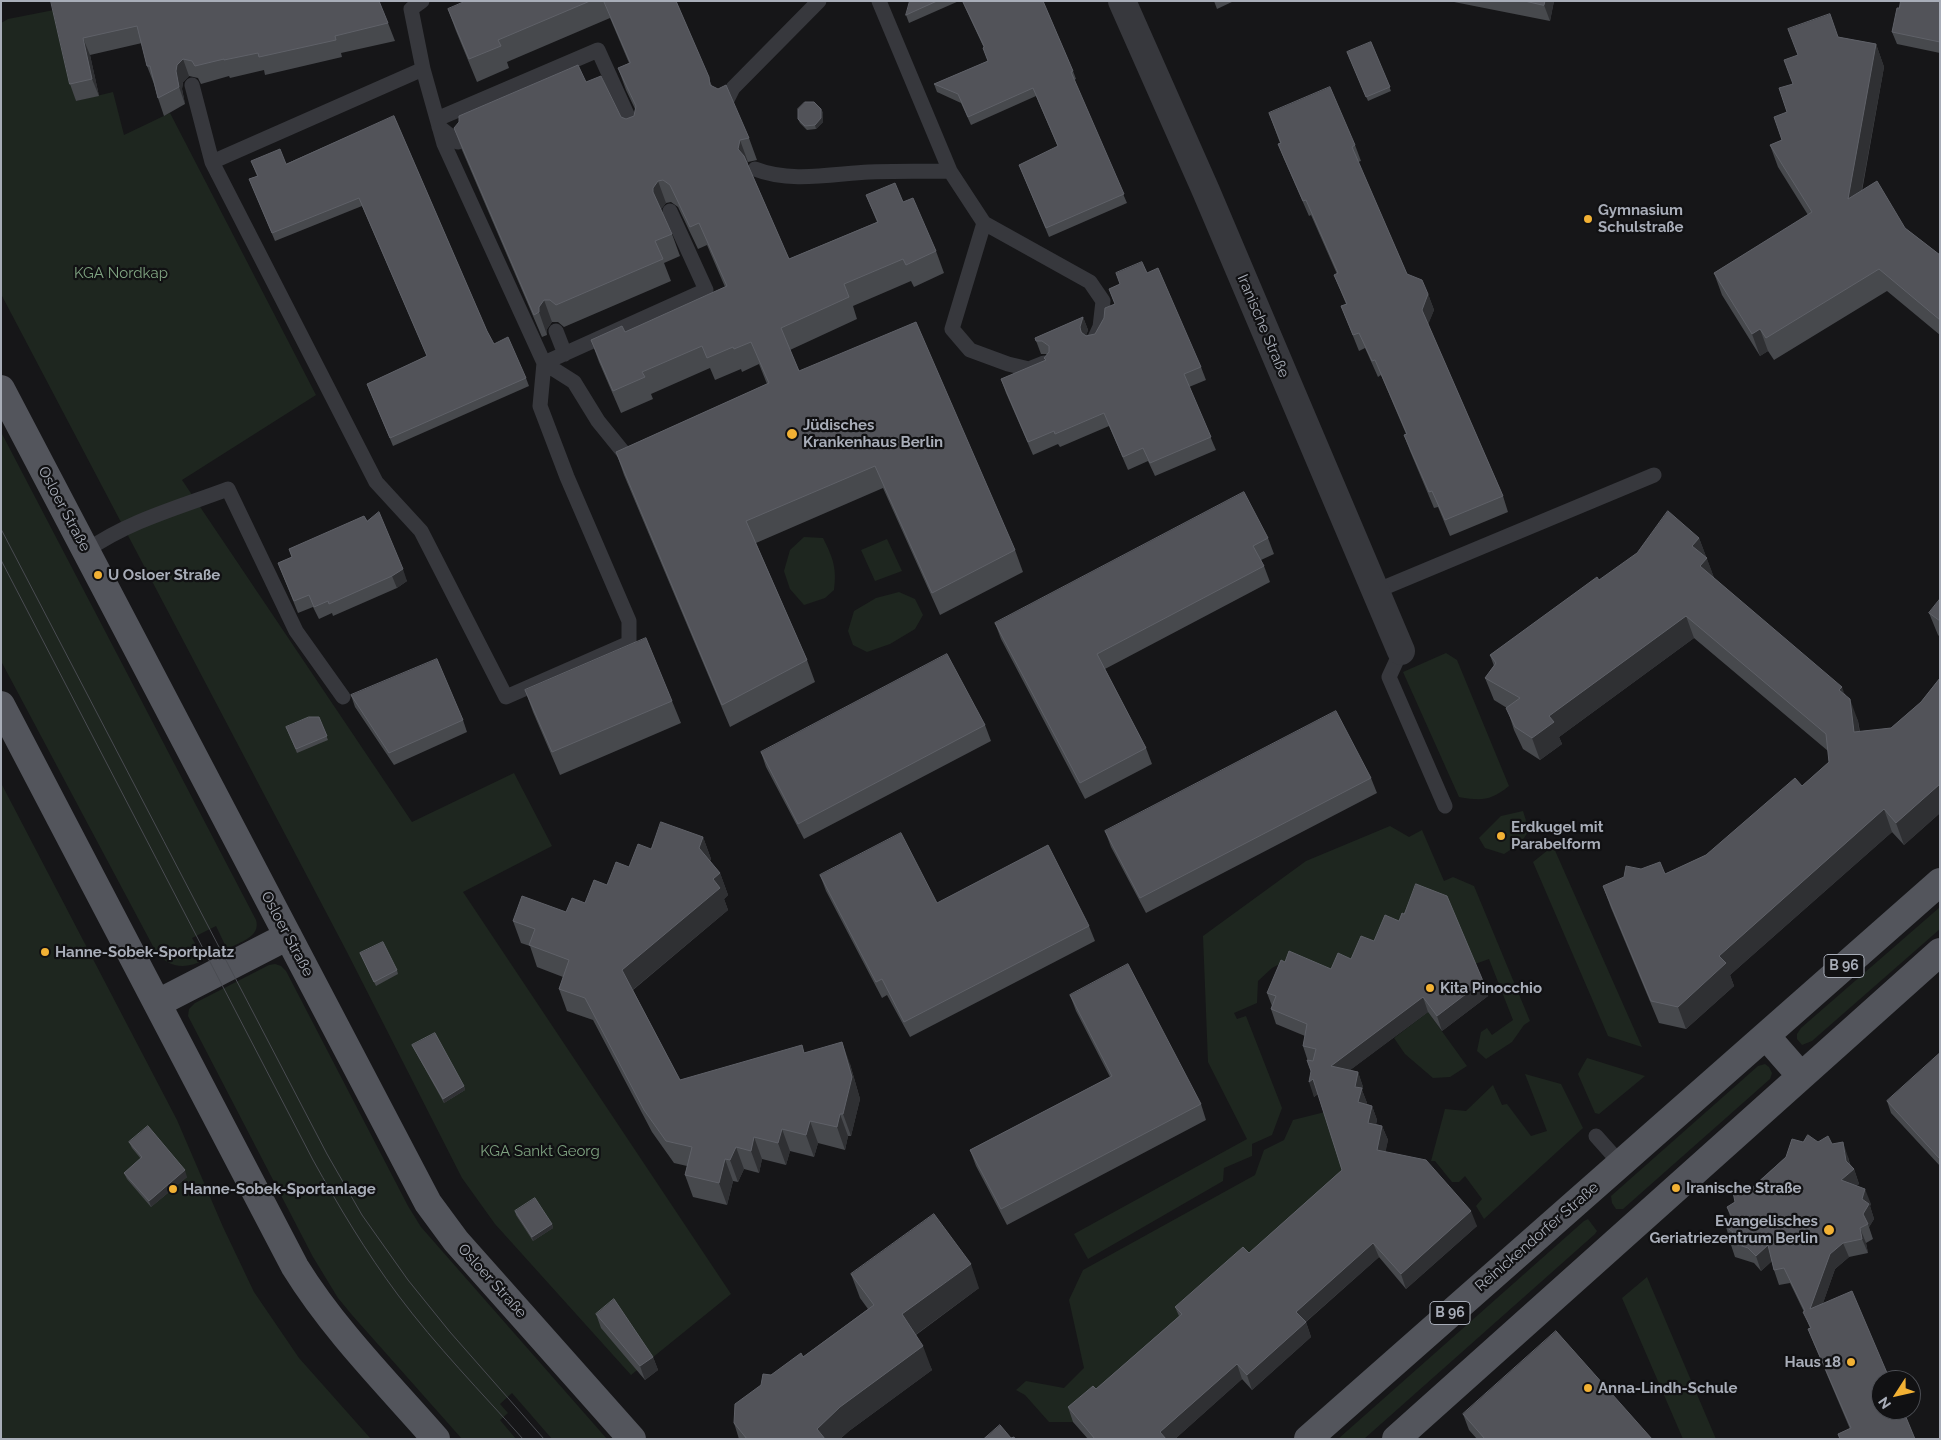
<!DOCTYPE html>
<meta charset="utf-8">
<style>
body{margin:0}
#map{position:relative;width:1941px;height:1440px;overflow:hidden;background:#161618;font-family:Raleway,sans-serif}
canvas{display:block}
.frame{position:absolute;inset:0;border:2px solid #a8adb8;pointer-events:none}
.north{position:absolute;left:1871px;top:1370px;width:50px;height:50px;box-sizing:border-box;background:#111113;border:1px solid #4d4f55;border-radius:50%;rotate:235deg;font-size:14px;font-weight:700;line-height:20px;text-align:center;color:#a8adb8}
.north::after{content:'';display:block;margin:auto;width:18px;height:22px;background:#f2b134;clip-path:polygon(50% 0,100% 100%,50% 72%,0 100%)}
</style>
<div id="map">
<canvas width="1941" height="1440"></canvas>
<div class="frame"></div>
<div class="north">N</div>
</div>
<script>
const ctx = document.querySelector('canvas').getContext('2d');
ctx.lineJoin = 'round';
function fillPath(path, color) { ctx.fillStyle = color; ctx.fill(path, 'evenodd'); }
function stroke(path, color, width, dash) { ctx.strokeStyle = color; ctx.lineWidth = width; ctx.lineCap = dash ? 'butt' : 'round'; ctx.setLineDash(dash || []); ctx.stroke(path); }
function drawText(font, color, halo, rows, align = 'center') {
  ctx.font = font + ' Raleway,sans-serif'; ctx.lineWidth = 4.5; ctx.setLineDash([]); ctx.textBaseline = 'middle'; ctx.strokeStyle = halo; ctx.fillStyle = color; for (const [text, x, y, turn = 0] of rows) {
    ctx.save(); ctx.translate(x, y); ctx.rotate((+turn || 0) * Math.PI / 180); ctx.textAlign = isNaN(turn) ? turn : align; if (halo) ctx.strokeText(text, 0, 0); ctx.fillText(text, 0, 0); ctx.restore();
  }
}
fillPath(new Path2D(`
 M54,10L76,101L113,92L124,135L170,113L316,395L182,480L412,822L514,773L552,846L463,892L731,1294L631,1375L495,1224L462,1178L347,952L1,294V23L8,19Z
 M1,432L256,920C261,937 240,942 227,949L216,926L192,938L204,960C185,970 167,968 155,950L1,661Z
 M804,537L823,538C833,558 837,568 834,590L825,598L804,605L790,589L784,571L790,550Z
 M887,539L902,571L875,581L861,550Z
 M899,592L915,599L923,615L915,629L890,644L867,652L853,645L848,631L854,611L876,598Z
 M1446,653L1457,660L1509,786C1490,801 1482,801 1459,797L1403,672Z
 M1,783L177,1120L223,1227L254,1292L299,1358L371,1439H1Z
 M1523,811L1529,830L1521,843L1504,854L1485,848L1479,838L1501,816Z
 M1390,826L1409,837L1422,830L1444,881L1453,877L1474,886L1530,1021L1524,1025L1512,1042L1486,1059L1477,1051L1481,1032L1487,1028L1492,1035L1513,1020L1489,959L1475,964L1335,988L1299,959L1297,955L1272,968L1258,981L1257,1003L1234,1013L1237,1019L1246,1016L1282,1108L1272,1135L1252,1144V1156L1224,1168L1223,1181L1088,1259L1074,1234L1247,1139L1208,1062L1203,936L1306,861Z
 M1553,846L1642,1047L1608,1036L1533,862Z
 M1940,907V929L1812,1041L1802,1045L1797,1039V1034L1801,1028Z
 M275,964L281,966L286,971L408,1206L421,1227L607,1439H552L512,1393L500,1404L508,1413L500,1420L516,1439H462L352,1315L338,1298L313,1257L188,1016L189,1009L195,1003L269,965Z
 M1428,1012L1467,1066L1450,1077L1433,1078L1405,1054L1394,1038Z
 M1587,1058L1645,1076L1599,1114L1595,1113L1578,1074Z
 M1765,1064L1769,1067L1772,1073L1770,1079L1623,1209H1616L1612,1203L1611,1196L1758,1066Z
 M1525,1074L1561,1084L1583,1128L1484,1219L1476,1206L1482,1199L1465,1176L1459,1182H1452L1435,1161H1431L1445,1109L1466,1111L1493,1085L1502,1105L1507,1104L1531,1136L1547,1131Z
 M1325,1112L1349,1189L1073,1422H1049L1025,1395L1016,1390L1026,1381L1064,1388L1084,1368L1069,1300L1083,1270L1255,1175L1264,1150L1284,1140L1293,1120Z
 M1588,1219L1597,1231L1595,1234L1364,1439H1338L1584,1221Z
 M1647,1277L1716,1439H1683L1622,1298Z`), '#1e261f');
stroke(new Path2D(`
 M422,1L411,9L423,69L444,144L544,363L540,406L567,477L629,621V643L506,697L421,531L376,482L212,162L423,69
 M879,1L950,171L984,223L1090,282L1103,301L1100,327L1094,340
 M192,85L212,162
 M726,102L733,88L819,1
 M437,119L598,50L635,132
 M439,127L458,142
 M755,169C790,183 832,174 869,172C896,171 923,171 950,171
 M984,223L952,329L970,350L1008,364L1029,369L1044,363
 M556,331L565,354
 M544,363L706,290L670,211
 M544,363L574,382L598,421L628,458
 M86,551C128,521 180,507 228,489L296,631L343,697
 M1376,591L1654,475
 M1401,651L1389,677L1445,806
 M1596,1136L1620,1163`), '#37383d', 15);
stroke(new Path2D(`
 M1122,1L1206,191L1401,651`), '#37383d', 28);
stroke(new Path2D(`
 M1,389L428,1203L456,1241L632,1439
 M1,705L295,1267C334,1330 387,1383 436,1439
 M158,1003L288,936
 M1766,1036L1801,1076
 M1308,1439L1940,882
 M1396,1439L1940,952`), '#53555c', 28);
stroke(new Path2D(`
 M1,529L327,1154L362,1215L408,1280L450,1332L544,1439
 M1,560L313,1160C339,1207 366,1252 398,1295C436,1346 481,1392 523,1439`), '#4a4c52', 1);
fillPath(new Path2D(`
 M51,1L388,23L395,41L341,53L342,57L265,75L264,70L230,78L229,76L201,84L198,78L189,76L183,82L182,89L185,104L164,116L158,98L154,84L147,66L142,43L90,55L99,96L76,101L70,84Z
 M482,1H676L712,86L749,138L757,160L748,162V165L789,259L877,222L866,195L903,202L936,251L944,273L914,287L911,281L853,306L857,319L790,350L799,371L1015,550L1023,572L940,615L883,488L756,543L807,660L815,682L730,727L624,475L616,452L767,384L759,364L742,372L741,369L715,380L710,368L651,394L653,399L621,413L599,362L591,340L625,332L725,287L707,245L698,249L678,207L671,202L666,203L661,209L672,234L680,256L664,263L671,281L564,327L558,322H552L547,329V335L542,337L462,150L454,128L586,82L621,117L626,119L634,116L635,109L626,90L618,68L629,63L610,18L507,62L509,68L477,82L456,31L448,9Z
 M910,1H959L909,23L906,15Z
 M962,1H1043L1073,71L1076,79L1074,80L1127,203L1049,237L1019,165L1058,147L1036,96L971,125L961,103L937,92L934,84L988,61L984,48Z
 M1214,1H1234L1217,9Z
 M1454,1H1554L1550,21L1454,2Z
 M1940,1V53L1897,44L1892,32L1899,8Z
 M1838,37L1876,44L1884,67L1862,191L1905,228L1940,255V335L1887,291L1774,360L1768,351L1760,356L1722,295L1714,273L1808,215L1778,167L1770,145L1782,140L1798,55Z
 M1371,42L1391,91L1368,101L1347,52Z
 M821,109L823,113V122L816,129L807,130L800,123L798,119Z
 M1269,113L1355,145L1361,161L1358,162L1407,274L1428,294L1434,310L1428,324L1503,496L1508,512L1450,536L1438,507L1434,508L1410,451L1404,435L1406,434L1381,375L1378,377L1365,348L1359,351L1341,306L1346,304L1334,275L1337,274L1311,215L1309,216L1284,159L1278,144L1280,143Z
 M394,116L487,331L494,344L526,378L529,386L393,446L367,384L427,356L362,206L275,241L249,179L257,176L251,161L286,164Z
 M1147,273L1201,367L1206,380L1189,387L1216,450L1155,476L1148,461L1128,470L1109,426L1060,447L1058,444L1033,455L1006,393L1001,379L1045,361L1047,354H1041L1035,338L1083,317L1088,330L1086,335L1095,334L1115,304L1109,289Z
 M367,521L407,581L397,588L333,616L332,613L319,619L313,607L298,613L278,563L292,557L289,549Z
 M1268,538L1274,554L1261,560L1264,566L1270,582L1105,669L1146,748L1152,764L1085,799L1001,639L995,623Z
 M1699,538L1714,578L1845,694L1858,721L1860,732L1891,728L1921,702L1940,678V813L1904,845L1892,832L1730,975L1734,986L1686,1029L1659,1023L1611,908L1603,886L1665,874L1706,855L1802,786L1829,762L1828,751L1694,638L1559,737L1562,744L1540,760L1523,749L1514,730L1507,708L1494,700L1485,678L1494,666L1490,655L1599,580Z
 M1940,599V637L1938,635L1929,613Z
 M525,690L672,701L681,723L560,775L533,712Z
 M351,695L463,720L467,732L394,765L355,707Z
 M319,717L328,740L297,753L286,727Z
 M985,725L991,741L804,839L766,767L761,752Z
 M1371,778L1377,793L1146,913L1111,847L1105,831Z
 M703,837L711,859L710,861L720,873L728,895L724,899L728,910L633,990L680,1080L805,1053L850,1064L860,1099L851,1136H848L845,1150L818,1143L814,1157L790,1151L786,1165L762,1159L759,1173L744,1169L738,1182L733,1181L727,1205L693,1197L685,1175L687,1166L674,1163L652,1132L593,1020L567,1011L559,989L563,977L537,967L530,946L521,943L513,921L566,912L585,903L651,849Z
 M820,875L937,903L1089,926L1095,941L910,1037L887,995L882,998L826,891Z
 M1374,941L1483,981L1488,996L1442,1031L1428,1012L1350,1070L1358,1072L1363,1087L1362,1090L1367,1103V1104L1372,1106L1377,1120L1376,1124L1382,1126L1388,1140L1385,1152L1477,1226L1406,1289L1379,1257L1306,1322L1311,1337L1252,1390L1242,1379L1175,1439H1088L1073,1422L1068,1407L1096,1389L1179,1316L1175,1307L1249,1253L1342,1170L1318,1094L1314,1097L1311,1071L1303,1046L1305,1036L1276,1024L1271,1009L1272,1006L1267,993L1285,962L1331,969L1351,959Z
 M360,953L397,970L398,974L376,986Z
 M1070,995L1201,1104L1206,1120L1007,1225L976,1166L970,1150L1110,1077L1076,1011Z
 M412,1045L464,1086L465,1090L444,1103L414,1049Z
 M1940,1053V1166L1891,1113L1887,1101Z
 M129,1142L187,1177L151,1207L127,1179L124,1173L141,1159L132,1148Z
 M1803,1142H1818L1832,1144L1848,1157L1850,1164L1854,1169L1859,1184L1856,1186L1871,1204L1870,1206L1874,1219L1869,1227L1873,1239L1866,1243L1868,1253L1849,1257L1835,1269L1823,1303L1890,1380L1850,1429L1814,1344L1808,1329L1810,1328L1804,1312L1790,1283L1779,1285L1774,1270L1772,1261L1761,1271L1754,1263L1735,1257L1730,1242V1240L1726,1227L1731,1219L1727,1207L1735,1202Z
 M515,1211L552,1224L553,1228L533,1241L516,1215Z
 M851,1274L979,1288L916,1335L932,1370L849,1431L840,1439H739L734,1423L761,1385L771,1375L803,1357L868,1309L860,1298Z
 M596,1314L653,1357L658,1370L645,1380L601,1328Z
 M1463,1414L1652,1439H1477L1469,1430Z`), '#47494d');
fillPath(new Path2D(`
 M1545,1H1554L1550,21L1544,5Z
 M83,38L90,55L99,96L92,79Z
 M1876,44L1884,67L1856,221L1848,199Z
 M183,59L189,76L183,82L182,89L185,104L179,87L176,71L177,65Z
 M821,109L823,113V122L816,129L815,125Z
 M740,140L748,162L746,171L738,149Z
 M658,181L666,203L661,210L653,192V188Z
 M1428,294L1434,310L1428,325L1422,310Z
 M544,300L552,322L547,329V335L539,312V307Z
 M1083,317L1088,330L1085,340L1080,327Z
 M1760,329L1768,351L1760,356L1752,334Z
 M1699,538L1715,580L1708,588L1692,546Z
 M403,569L407,581L397,588L392,576Z
 M1686,616L1694,638L1559,737L1562,744L1540,760L1532,738L1549,716Z
 M1842,687L1850,709L1839,690Z
 M1850,699L1858,721L1862,754L1854,732Z
 M1940,784V813L1904,845L1896,823Z
 M1884,809L1892,832L1730,975L1734,986L1686,1029L1678,1007L1719,956Z
 M703,837L711,859L707,870L699,848Z
 M720,873L728,895L724,899L728,910L630,992L622,970L713,879Z
 M1483,981L1488,996L1442,1031L1437,1016Z
 M1423,997L1428,1012L1337,1080L1331,1066Z
 M842,1042L850,1064L860,1099L851,1136L843,1114Z
 M1358,1072L1363,1087L1362,1090L1367,1103L1364,1117L1358,1102L1355,1087Z
 M1313,1079L1319,1093L1314,1097L1309,1082Z
 M464,1086L465,1090L444,1103L443,1099Z
 M1372,1106L1377,1120L1373,1137L1368,1123Z
 M840,1114L848,1136L845,1150L837,1127Z
 M810,1121L818,1143L814,1157L806,1135Z
 M1382,1126L1388,1140L1383,1165L1377,1150Z
 M782,1129L790,1151L786,1165L778,1143Z
 M754,1137L762,1159L759,1173L751,1151Z
 M1843,1142L1848,1157L1851,1171L1854,1169L1859,1184L1846,1195L1841,1180L1846,1161Z
 M736,1147L744,1169L738,1182L730,1160Z
 M725,1159L733,1181L727,1205L719,1183Z
 M185,1170L187,1177L151,1207L149,1201Z
 M1865,1189L1871,1204L1870,1206L1874,1219L1869,1227L1863,1214L1862,1199Z
 M1471,1211L1477,1226L1406,1289L1401,1274Z
 M552,1224L553,1228L533,1241L532,1237Z
 M1860,1228L1866,1243L1868,1253L1862,1239Z
 M1373,1243L1379,1257L1301,1326L1296,1312Z
 M1843,1243L1849,1257L1835,1269L1816,1323L1810,1309L1830,1254Z
 M1768,1245L1773,1260L1761,1271L1756,1256Z
 M971,1264L979,1288L911,1338L902,1314Z
 M1306,1322L1311,1337L1252,1390L1247,1375Z
 M923,1346L932,1370L849,1431L840,1439H820L817,1429L840,1407Z
 M653,1357L658,1370L645,1380L640,1366Z
 M1237,1364L1242,1379L1175,1439H1162L1160,1432Z`), '#2f3033');
const building = new Path2D(`
 M51,1H379L388,23L335,36L336,40L259,57L258,53L224,60V59L195,66L192,61L183,59L177,65L176,71L179,87L158,98L150,66H147L137,26L83,38L92,79L70,84Z
 M466,1H480L481,2L482,1H590L498,40L501,46L469,59L448,9Z
 M604,1H676L709,77L710,85L718,89L726,85L749,138L740,140L738,149L744,156L789,259L878,222L866,195L895,183L903,202L913,198L936,251L906,265L903,259L844,284L849,297L781,328L799,371L916,322L1015,550L932,593L875,466L746,521L807,660L722,705L616,452L769,383L751,342L734,349L733,347L707,358L702,346L642,372L645,377L613,391L591,340L622,326L625,332L727,286L699,223L690,227L670,185L663,180L658,181L653,188V192L672,234L655,241L663,259L556,305L550,300H544L539,307V312L534,315L454,128L459,122V116L578,65L586,82L601,76L621,117L626,119L634,116L636,106L618,68L630,63Z
 M910,1H937L906,15Z
 M963,1H1043L1073,71L1071,72L1124,194L1046,228L1019,165L1058,146L1033,88L968,117L958,94L934,84L988,61L983,48L984,47Z
 M1525,1H1545L1544,5Z
 M1901,1H1940V42L1892,32L1897,8H1899Z
 M1830,14L1838,37L1876,44L1848,199L1877,181L1905,228L1940,255V320L1879,269L1766,338L1760,329L1752,334L1714,273L1812,212L1770,145L1782,140L1774,117L1787,112L1779,88L1793,84L1784,60L1798,55L1788,29Z
 M1371,42L1390,87L1366,97L1347,52Z
 M1330,87L1355,145L1352,147L1407,274L1422,280L1428,294L1422,310L1503,496L1445,520L1432,491L1429,492L1404,435L1407,434L1375,360L1372,361L1359,333L1353,335L1341,306L1347,304L1334,275L1338,273L1306,200L1303,201L1278,144L1281,143L1269,113Z
 M805,102H814L821,109V118L815,125L805,126L798,119V109Z
 M394,116L487,331L494,344L508,337L526,378L390,438L367,384L427,356L359,198L272,233L249,179L258,176L251,161L280,149L286,164Z
 M1142,262L1147,273L1158,268L1201,367L1184,374L1211,437L1150,463L1143,448L1123,457L1104,413L1055,434L1054,431L1028,442L1001,379L1046,360L1044,358L1049,352V346L1042,341H1036L1035,338L1083,317L1080,327L1081,332L1086,336L1095,334L1104,318L1105,308L1115,304L1109,289L1120,284L1116,273Z
 M1244,492L1268,538L1253,546L1264,566L1097,654L1146,748L1080,783L995,623Z
 M1668,511L1699,538L1692,546L1707,558L1700,566L1842,687L1839,690L1850,699L1854,732L1891,728L1921,702L1940,678V784L1896,823L1884,809L1719,956L1726,963L1678,1007L1651,1001L1603,886L1624,877L1626,866L1641,869L1660,862L1665,874L1706,855L1795,778L1802,786L1829,762L1826,734L1686,616L1549,716L1554,722L1532,738L1515,727L1506,708L1520,698L1485,678L1496,663L1490,655L1597,577L1599,580L1637,553Z
 M379,512L403,569L392,576L329,604L328,601L314,607L309,595L294,601L278,563L292,557L289,549L364,516L367,521Z
 M1940,599V621L1929,613Z
 M646,638L672,701L552,752L525,690Z
 M947,654L985,725L798,824L761,752Z
 M437,659L463,720L389,753L351,695Z
 M1336,711L1371,778L1140,898L1105,831Z
 M309,717H319L327,736L296,749L286,727Z
 M661,822L703,837L699,848L720,873L713,879L720,888L622,970L680,1080L802,1045L804,1053L842,1042L852,1077L843,1114H840L837,1127L810,1121L806,1135L782,1129L778,1143L754,1137L751,1151L736,1147L730,1160L725,1159L719,1183L685,1175L692,1147L666,1141L644,1110L585,998L559,989L569,960L529,945L535,929L513,921L522,896L566,912L572,898L585,903L594,880L607,885L616,862L629,867L638,844L651,849Z
 M901,833L937,903L1048,845L1089,926L904,1022L882,979L876,982L820,875Z
 M1416,884L1447,896L1483,981L1437,1016L1423,997L1331,1066L1358,1072L1355,1087L1362,1088L1358,1102L1372,1106L1368,1123L1382,1126L1377,1150L1426,1160L1471,1211L1401,1274L1373,1243L1296,1312L1306,1322L1247,1375L1237,1364L1160,1432L1166,1439H1095L1068,1407L1093,1386L1096,1389L1182,1314L1175,1307L1243,1247L1249,1253L1342,1170L1313,1079L1309,1082L1311,1071L1307,1060L1313,1061L1316,1049L1303,1046L1307,1024L1271,1009L1276,996L1267,993L1281,960L1285,962L1289,951L1331,969L1338,953L1351,959L1361,936L1374,941L1385,915L1399,921L1402,913L1404,914Z
 M383,942L397,970L374,982L360,953Z
 M1128,964L1201,1104L1001,1209L970,1150L1112,1076L1070,995Z
 M435,1033L464,1086L443,1099L412,1045Z
 M1940,1053V1156L1939,1158L1887,1101Z
 M148,1126L185,1170L149,1201L124,1173L142,1157L129,1142Z
 M1808,1135L1818,1142L1828,1136L1832,1144L1843,1142L1846,1161L1854,1169L1841,1180L1865,1189L1862,1199L1869,1204L1863,1214L1868,1224L1860,1228L1862,1239L1843,1243L1830,1254L1810,1309L1852,1291L1890,1380H1881V1410H1903L1915,1439H1840L1838,1434L1851,1428L1808,1329L1811,1328L1803,1312L1805,1311L1784,1268L1774,1270L1768,1245L1756,1256L1748,1248L1730,1242L1733,1232L1726,1227L1732,1217L1727,1207L1735,1202L1733,1192L1752,1188L1786,1157L1792,1139L1803,1142Z
 M535,1198L552,1224L532,1237L515,1211Z
 M934,1214L971,1264L902,1314L923,1346L840,1407L817,1429L825,1439H747L734,1423L735,1404L761,1385L763,1374L771,1375L801,1353L803,1357L874,1305L851,1274Z
 M614,1299L653,1357L640,1366L596,1314Z
 M1556,1331L1652,1439H1485L1463,1414Z
 M1000,1425L1011,1438L1014,1437L1015,1439H984Z`);
fillPath(building, '#525359');
stroke(building, '#5f6168', 1);
for (const [x, y, r, color] of [
 [1588,219,5,"#f2b134"],
 [792,434,6,"#f2b134"],
 [98,575,5,"#f2b134"],
 [1501,836,5,"#f2b134"],
 [45,952,5,"#f2b134"],
 [1430,988,5,"#f2b134"],
 [1676,1188,5,"#f2b134"],
 [173,1189,5,"#f2b134"],
 [1829,1230,6,"#f2b134"],
 [1851,1362,5,"#f2b134"],
 [1588,1388,5,"#f2b134"]
]) { const dot = new Path2D(); dot.arc(x, y, r, 0, 2 * Math.PI); ctx.fillStyle = color; ctx.fill(dot); stroke(dot, '#111113', 2); }
for (const [x, y, w] of [
 [1844,966,40],
 [1450,1313,40]
]) { const box = new Path2D(); box.roundRect(x - w / 2, y - 11.5, w, 23, 4); ctx.fillStyle = '#111113'; ctx.fill(box); stroke(box, '#a8adb8', 1); }
drawText('bold 14px', '#a8adb8', null, [
 ["B 96",1844,966],
 ["B 96",1450,1313]
]);
drawText('bold 15px', '#a8adb8', '#111113', [
 ["Gymnasium",1598,210],
 ["Schulstraße",1598,227],
 ["Jüdisches",803,425],
 ["Krankenhaus Berlin",803,442],
 ["U Osloer Straße",108,575],
 ["Erdkugel mit",1511,827],
 ["Parabelform",1511,844],
 ["Hanne-Sobek-Sportplatz",55,952],
 ["Kita Pinocchio",1440,988],
 ["Iranische Straße",1686,1188],
 ["Hanne-Sobek-Sportanlage",183,1189],
 ["Evangelisches",1818,1221,"right"],
 ["Geriatriezentrum Berlin",1818,1238,"right"],
 ["Haus 18",1841,1362,"right"],
 ["Anna-Lindh-Schule",1598,1388]
], 'left');
drawText('15px', '#7fa381', '#111113', [
 ["KGA Nordkap",121,273],
 ["KGA Sankt Georg",540,1151]
]);
drawText('15px', '#a8adb8', '#111113', [
 ["Iranische Straße",1263,326,67],
 ["Osloer Straße",64,509,62],
 ["Osloer Straße",287,934,62],
 ["Reinickendorfer Straße",1537,1237,-41],
 ["Osloer Straße",492,1281,48]
]);
</script>
